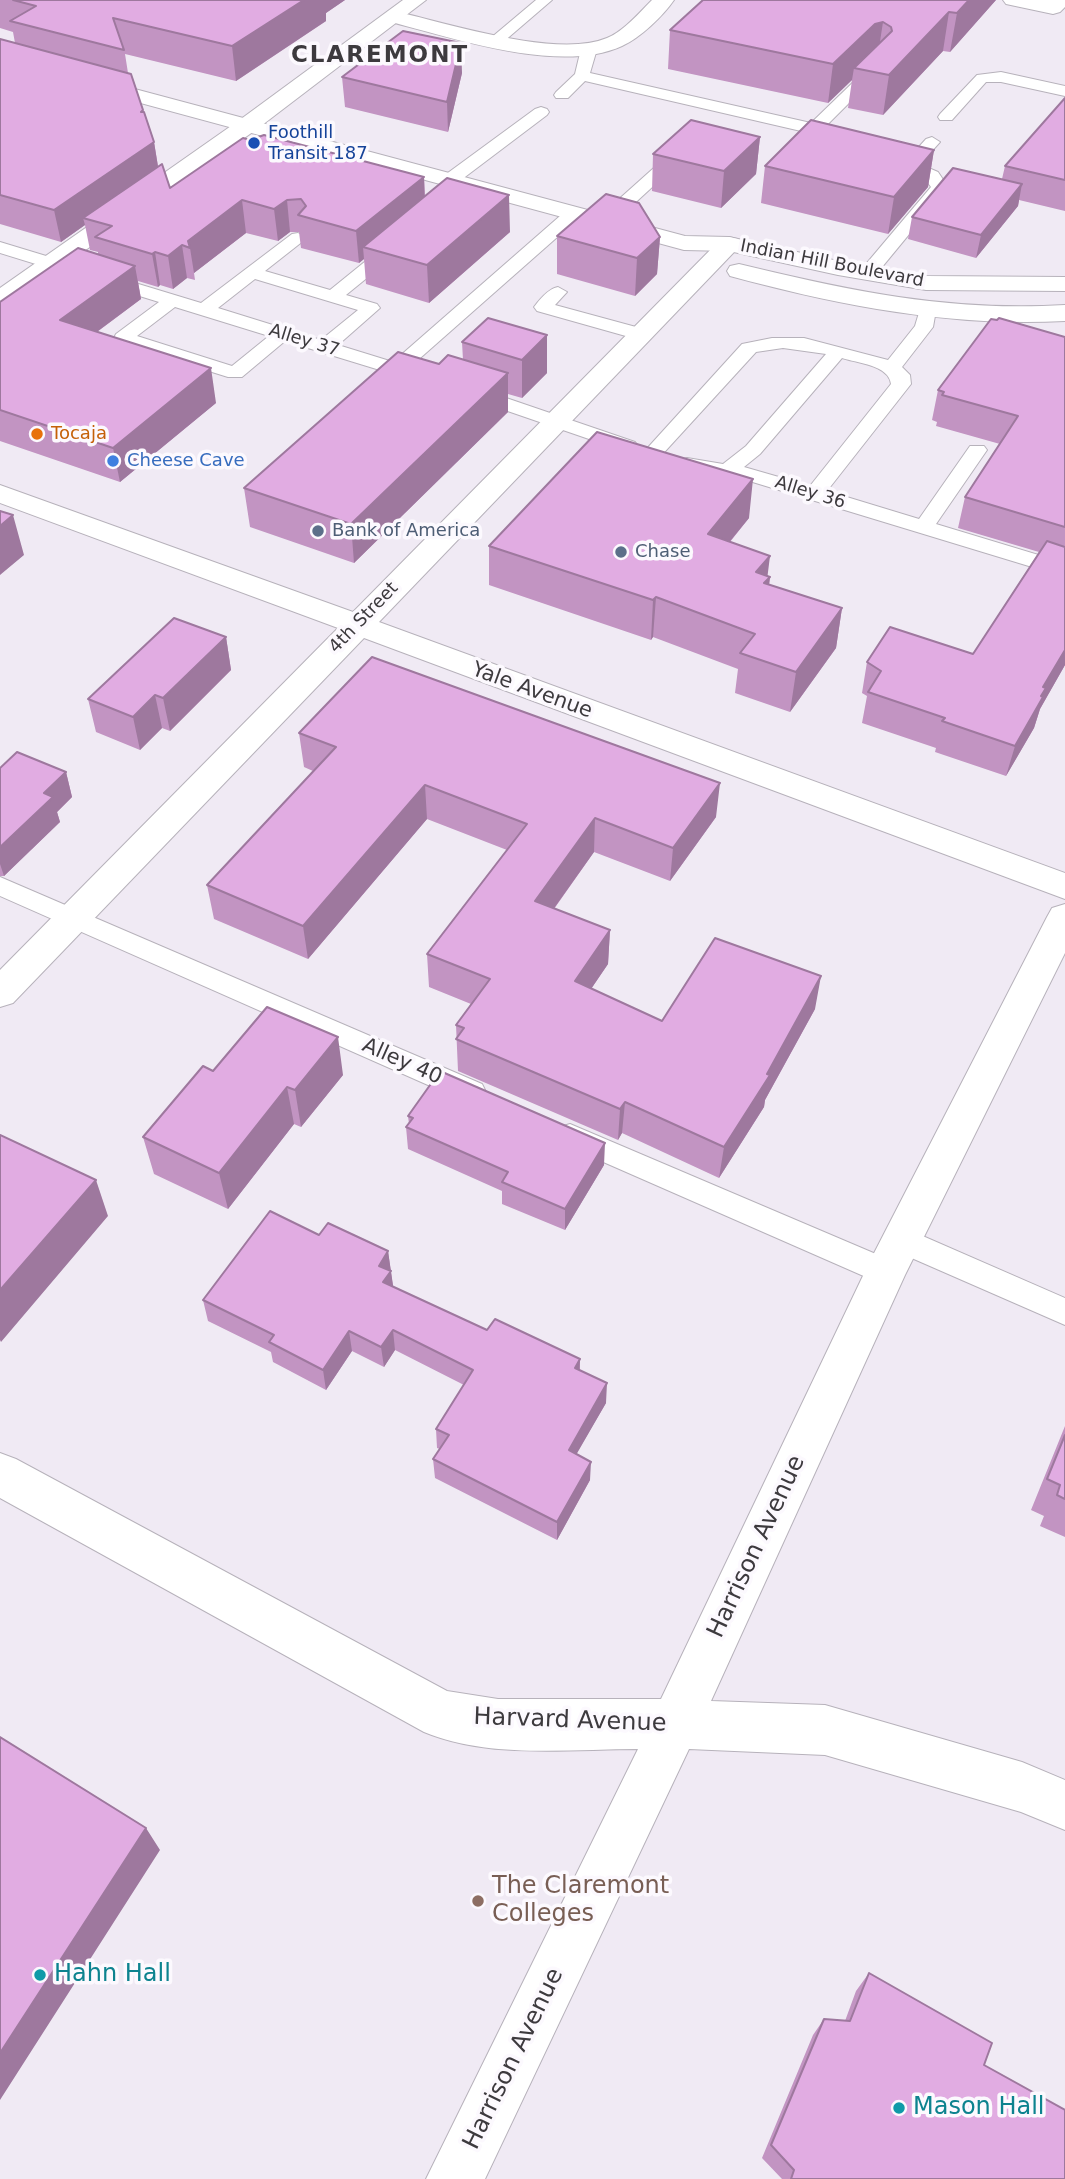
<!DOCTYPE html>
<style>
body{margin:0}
canvas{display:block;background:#f0eaf4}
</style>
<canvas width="1065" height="2179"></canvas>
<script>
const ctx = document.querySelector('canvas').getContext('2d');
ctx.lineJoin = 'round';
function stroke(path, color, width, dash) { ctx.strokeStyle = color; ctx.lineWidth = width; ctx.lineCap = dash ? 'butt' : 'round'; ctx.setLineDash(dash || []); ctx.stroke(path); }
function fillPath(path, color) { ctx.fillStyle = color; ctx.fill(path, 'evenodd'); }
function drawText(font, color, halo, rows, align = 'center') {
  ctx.font = font + ' "DejaVu Sans",sans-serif'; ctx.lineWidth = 7; ctx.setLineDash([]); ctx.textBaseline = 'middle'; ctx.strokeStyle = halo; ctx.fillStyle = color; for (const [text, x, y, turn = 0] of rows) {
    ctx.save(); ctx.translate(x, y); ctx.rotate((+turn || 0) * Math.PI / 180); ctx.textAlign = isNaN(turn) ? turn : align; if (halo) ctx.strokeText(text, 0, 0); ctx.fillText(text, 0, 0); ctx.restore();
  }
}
const lane = new Path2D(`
 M536,0H552L502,43H492L490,40L492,37Z
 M589,44L597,49L590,73L811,123L871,65L876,63L884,68L820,132L814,134L585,81L568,98H556L554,95L556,92L575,74L581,49Z
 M1001,72L1065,86V96L1001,82H986L952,120H940L938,117L940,114L977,75Z
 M541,107L547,109L549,112L547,115L457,183H445L443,179L445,175L535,109Z
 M932,137L940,142L923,161L924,166L938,172L948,187L873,278H861L858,274L861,270L931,187L926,180L910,173L907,160L926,139Z
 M681,147L687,149L689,152L687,155L611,225H599L596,221L599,217L675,149Z
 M574,208L583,213L580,217L410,367L426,372L429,376L419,382L285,341L242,377H228L116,342L114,338L116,334L159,302L0,253V242L201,303L292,234L298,233L307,238L265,271L330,290L388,243H400L403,247L400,251L346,295L377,304L380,308L338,345L393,362L568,209ZM255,279L358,310L321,340L218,308ZM175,307L269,336L232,366L137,336Z
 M558,287L567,292L555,305L647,330L649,334L640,340L537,311L534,307C540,299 548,289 558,287Z
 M927,305L936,310L933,327L902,367L910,375L911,384L827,491L919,519L970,446H984L987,450L936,524L1065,563V577L746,480L680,468L677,464L680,460L687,458L723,464L746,446L826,354L783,348L756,352L659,458H645L642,454L742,344L772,338H804L888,360L915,326L921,306ZM842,358C857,363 889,365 891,384L810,486L744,467L760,454Z
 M471,386L635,442L638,446L635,450H621L464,396L461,392L464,388Z
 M0,877L482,1084L486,1092L482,1100L472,1103L462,1100L0,896Z
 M570,1124L897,1263L901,1272L897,1281L886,1285L875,1281L560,1143L556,1135L560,1127Z
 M902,1227L1065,1298V1325L891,1249L887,1240L891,1231Z`);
const street = new Path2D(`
 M652,0H674C663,16 640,38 622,46C559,75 451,37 387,21L384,17L387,13L394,11C447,23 557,59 607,38C624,31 639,13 652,0Z
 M1003,0H1065V7L1060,12L1053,14L1006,4Z
 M249,117L257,119L260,124L257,129L9,304L0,306V288L241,119Z
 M729,237L737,239L741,244L737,249L379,622L1065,873V899L364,638L13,1003L0,1007V970L338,628L0,503V485L353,612L721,239Z
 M1065,904V953L905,1275L711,1701L825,1705L1022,1762L1065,1780V1830L1021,1812L825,1755L689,1749L485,2179H426L638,1749C569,1749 489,1759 424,1732L0,1498V1453L16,1459L447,1691L498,1699H661L871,1259L1047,917L1052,908Z`);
const secondary = new Path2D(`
 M403,0H426L257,129H241L238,124L241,119Z`);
const primary = new Path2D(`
 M0,53L685,236L729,237L838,261L926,276L1065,277V291L926,290L838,275L729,251L684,250L0,65Z
 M739,264C850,291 950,312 1065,305V321C950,327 841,306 730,276L727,271L730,266Z`);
stroke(lane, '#b7b2bb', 2);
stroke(street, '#b7b2bb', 2);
stroke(secondary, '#b7b2bb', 2);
stroke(primary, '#b7b2bb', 2);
fillPath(lane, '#fff');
fillPath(street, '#fff');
fillPath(secondary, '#fff');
fillPath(primary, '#fff');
fillPath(new Path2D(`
 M0,0H345L326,13V21L236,81L125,54L128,73L143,110L154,142L158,166L170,188L424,177L425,196L510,232L429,303L366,284L364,259L359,263L301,248L299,232H290L278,241L246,233L194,273L195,280L187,278L173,289L160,285L158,287L138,281L141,299L97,332L216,403L120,482L0,441V302L98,254V252L90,250L85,225L61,242L0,224V39L15,43L13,32L0,28Z
 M996,0L950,52L943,51L883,115L848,108L852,80L828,103L668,69L670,30Z
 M462,73L448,132L345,107L342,77Z
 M1065,98V211L1019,200L1018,206L976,258L908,239L912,217L1002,179L1005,166Z
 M760,137L756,174L721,208L652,191L653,154Z
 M934,150L928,187L888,234L761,203L765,166Z
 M557,236L660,237L657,274L635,296L557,274Z
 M547,335V373L522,398L508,394V412L354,563L250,527L244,488L439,364L463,360L462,342Z
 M1065,337V665L1040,709L1034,728L1006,776L935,752L936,748L862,723L867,696L862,693L867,662L973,654L1039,552L958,528L965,497L1000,444L936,426L937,422L932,420L938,390Z
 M749,518L730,542L767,576L770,577L769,585L842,608L836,648L790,712L735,693L738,669L653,637L651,640L489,585V546Z
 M226,637L231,670L170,731L162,728L140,750L96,732L88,699Z
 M299,733L716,817L670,881L594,852L554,909L610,930L608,964L591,989L662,1021L815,1009L765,1100L764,1107L719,1178L622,1133L618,1140L458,1071L456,1025L471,1004L429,987L427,954L507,850L427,819L308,959L214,919L207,885L313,771L304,767Z
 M0,768L66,772L72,797L57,812L60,822L4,876H0Z
 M213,1071L343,1075L301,1127L294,1124L228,1209L154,1174L143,1137Z
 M408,1116L604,1165L565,1230L502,1204V1191L408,1149L406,1127L409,1124Z
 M319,1235L388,1251L393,1287L487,1330L580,1359V1370L606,1403L576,1454L590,1480L557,1540L435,1478L433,1459L440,1449L437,1448L436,1429L464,1385L395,1350L384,1367L352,1351L326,1390L273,1362L271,1352L208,1321L203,1300Z
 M1065,1426V1537L1040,1526L1044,1516L1031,1510Z
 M869,1973L984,2065L1065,2179H782L762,2158L813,2035L824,2019L845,2021L856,1991Z`), '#c294c2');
fillPath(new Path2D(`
 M304,0H345L326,13V21L236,81L232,46Z
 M969,0H996L950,52L957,13Z
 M949,12L943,51L883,115L889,75Z
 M883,22L877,61L854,68L852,80L828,103L833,64L875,24Z
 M461,43L462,73L448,132L447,102Z
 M760,137L756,174L721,208L724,171Z
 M154,142L159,173L83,218L85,225L61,242L54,210Z
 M934,150L928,187L888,234L894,197Z
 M424,177L425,209L363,247L364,259L359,263L356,231Z
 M1022,184L1018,206L976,258L981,235Z
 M509,195L510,232L429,303L427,265Z
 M242,200L246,233L194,273L190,248L188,241Z
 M287,200L290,232L278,241L274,209Z
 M660,237L657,274L635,296L637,258Z
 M182,245L187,278L173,289L168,256Z
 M155,252L160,285L158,287L152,254Z
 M135,266L141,299L67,354L60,320Z
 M547,335V373L522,398V360Z
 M211,368L216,403L120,482L113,448Z
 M508,373V412L354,563L351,524Z
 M753,479L749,518L704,573L708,534Z
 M13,515L24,555L0,575V526Z
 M770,556L767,580L770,577L765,616L756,572Z
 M656,597L653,637L651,640L653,600Z
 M842,608L836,648L790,712L796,672Z
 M226,637L231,670L170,731L163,698Z
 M1065,650V665L1040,709L1034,728L1006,776L1015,746L1043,687Z
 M155,695L162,728L140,750L133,717Z
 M66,772L72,797L57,812L60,822L4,876L0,864V847L44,793Z
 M720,783L716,817L670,881L673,848Z
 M425,785L427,819L308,959L303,926Z
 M595,818L594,852L535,935V901Z
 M610,930L608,964L574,1014L575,981Z
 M821,976L815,1009L765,1100L764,1107L719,1178L724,1147L767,1074Z
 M338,1037L343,1075L301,1127L295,1090Z
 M287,1087L294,1124L228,1209L219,1173Z
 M625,1102L622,1133L618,1140L620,1109Z
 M605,1143L604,1165L565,1230V1209Z
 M96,1180L108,1216L1,1342L0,1340V1290Z
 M388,1251L394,1292L386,1303L379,1266Z
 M393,1330L395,1350L384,1367L381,1347Z
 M349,1331L352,1351L326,1390L323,1370Z
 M580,1359L579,1379L575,1368Z
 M607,1383L606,1403L568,1469L569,1450Z
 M591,1462L590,1480L557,1540V1522Z
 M146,1828L160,1850L0,2100V2053Z`), '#9e789e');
const building = new Path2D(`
 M13,0H304L232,46L113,18L124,50L10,21L36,6Z
 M703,0H969L957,13L949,12L889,75L854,68L892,31L891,27L883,22L875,24L833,64L670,30Z
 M403,31L461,43L447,102L342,77Z
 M0,39L131,74L143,110L141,112H144L154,142L54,210L0,195Z
 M1065,98V180L1005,166Z
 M691,120L760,137L724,171L653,154Z
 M811,120L934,150L894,197L765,166Z
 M264,135L424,177L356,231L298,215L306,206L301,199L287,200L274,209L242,200L188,241L190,248L182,245L168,256L155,252L152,254L95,237L112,226L83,218L162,164L170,188L243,138L250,140Z
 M953,168L1022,184L981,235L912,217Z
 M447,178L509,195L427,265L363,247Z
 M606,194L639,203L660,237L637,258L557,236Z
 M78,248L135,266L60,320L211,368L113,448L0,410V302Z
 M488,318L547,335L522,360L462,342Z
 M999,318L1065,337V527L965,497L1018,416L942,395L944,392L938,390L991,319L997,320Z
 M398,352L439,364L448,355L508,373L351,524L244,488Z
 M597,432L753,479L708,534L770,556L756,572L770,577L764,583L842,608L796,672L740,653L755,634L656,597L653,600L489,546Z
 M0,511L13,515L0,526Z
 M1047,541L1065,547V650L1043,687L1046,688L1041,696L1043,697L1015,746L942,721L945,718L868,692L881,671L867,662L890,627L973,654Z
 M174,618L226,637L163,698L155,695L133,717L88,699Z
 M372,657L720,783L673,848L595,818L535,901L610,930L575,981L662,1021L715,938L821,976L767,1074L770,1075L724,1147L625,1102L620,1109L456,1039L464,1028L456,1025L490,979L427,954L527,824L425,785L303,926L207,885L336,747L299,733Z
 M17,752L66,772L44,793L53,797L0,847V768Z
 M267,1007L338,1037L295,1090L287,1087L219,1173L143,1137L203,1066L213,1071Z
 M440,1071L605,1143L565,1209L502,1182L508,1172L406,1127L413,1118L408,1116Z
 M0,1135L96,1180L0,1290Z
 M270,1211L319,1235L328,1223L388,1251L379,1266L391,1271L383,1282L487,1330L495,1319L580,1359L575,1368L607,1383L569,1450L591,1462L557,1522L433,1459L449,1435L436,1429L473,1370L393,1330L381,1347L349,1331L323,1370L269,1342L274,1335L203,1300Z
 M1065,1435V1499L1057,1495L1060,1485L1047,1479Z
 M0,1737L146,1828L0,2053Z
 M869,1973L992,2043L984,2065L1065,2110V2179H791L794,2170L771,2145L824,2019L850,2021Z`);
fillPath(building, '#e1ace2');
stroke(building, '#9e789e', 2);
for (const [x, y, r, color] of [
 [254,143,7,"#1a4fb4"],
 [37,434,7,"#e8710a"],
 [113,461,7,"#3f7fe0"],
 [318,531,7,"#5c6f8a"],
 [621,552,7,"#5c6f8a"],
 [478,1901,7,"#8d6e63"],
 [40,1975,7,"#0f9aa8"],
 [899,2108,7,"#0f9aa8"]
]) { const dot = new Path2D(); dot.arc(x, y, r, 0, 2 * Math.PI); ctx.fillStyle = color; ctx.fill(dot); stroke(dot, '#fcf9fe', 2.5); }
drawText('18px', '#164399', '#fcf9fe', [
 ["Foothill",268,133],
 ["Transit 187",268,154]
], 'left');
drawText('18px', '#3d3a3e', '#fcf9fe', [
 ["Indian Hill Boulevard",832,264,11],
 ["Alley 37",304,341,17],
 ["Alley 36",810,493,17],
 ["4th Street",364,618,-46]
]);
drawText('18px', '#c56008', '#fcf9fe', [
 ["Tocaja",51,434]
], 'left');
drawText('18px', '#366cbe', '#fcf9fe', [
 ["Cheese Cave",127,461]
], 'left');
drawText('18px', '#4e5e75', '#fcf9fe', [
 ["Bank of America",332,531],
 ["Chase",635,552]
], 'left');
drawText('21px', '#3d3a3e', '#fcf9fe', [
 ["Yale Avenue",532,691,20],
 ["Alley 40",402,1062,24]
]);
ctx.letterSpacing = '2px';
drawText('bold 23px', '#3d3a3e', '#fcf9fe', [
 ["CLAREMONT",380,56]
]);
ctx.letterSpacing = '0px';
drawText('24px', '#3d3a3e', '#fcf9fe', [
 ["Harrison Avenue",757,1547,-65],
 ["Harvard Avenue",570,1721,2],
 ["Harrison Avenue",514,2059,-64]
]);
drawText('24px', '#785e54', '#fcf9fe', [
 ["The Claremont",492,1887],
 ["Colleges",492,1915]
], 'left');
drawText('24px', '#0d838f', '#fcf9fe', [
 ["Hahn Hall",54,1975],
 ["Mason Hall",913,2108]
], 'left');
</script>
